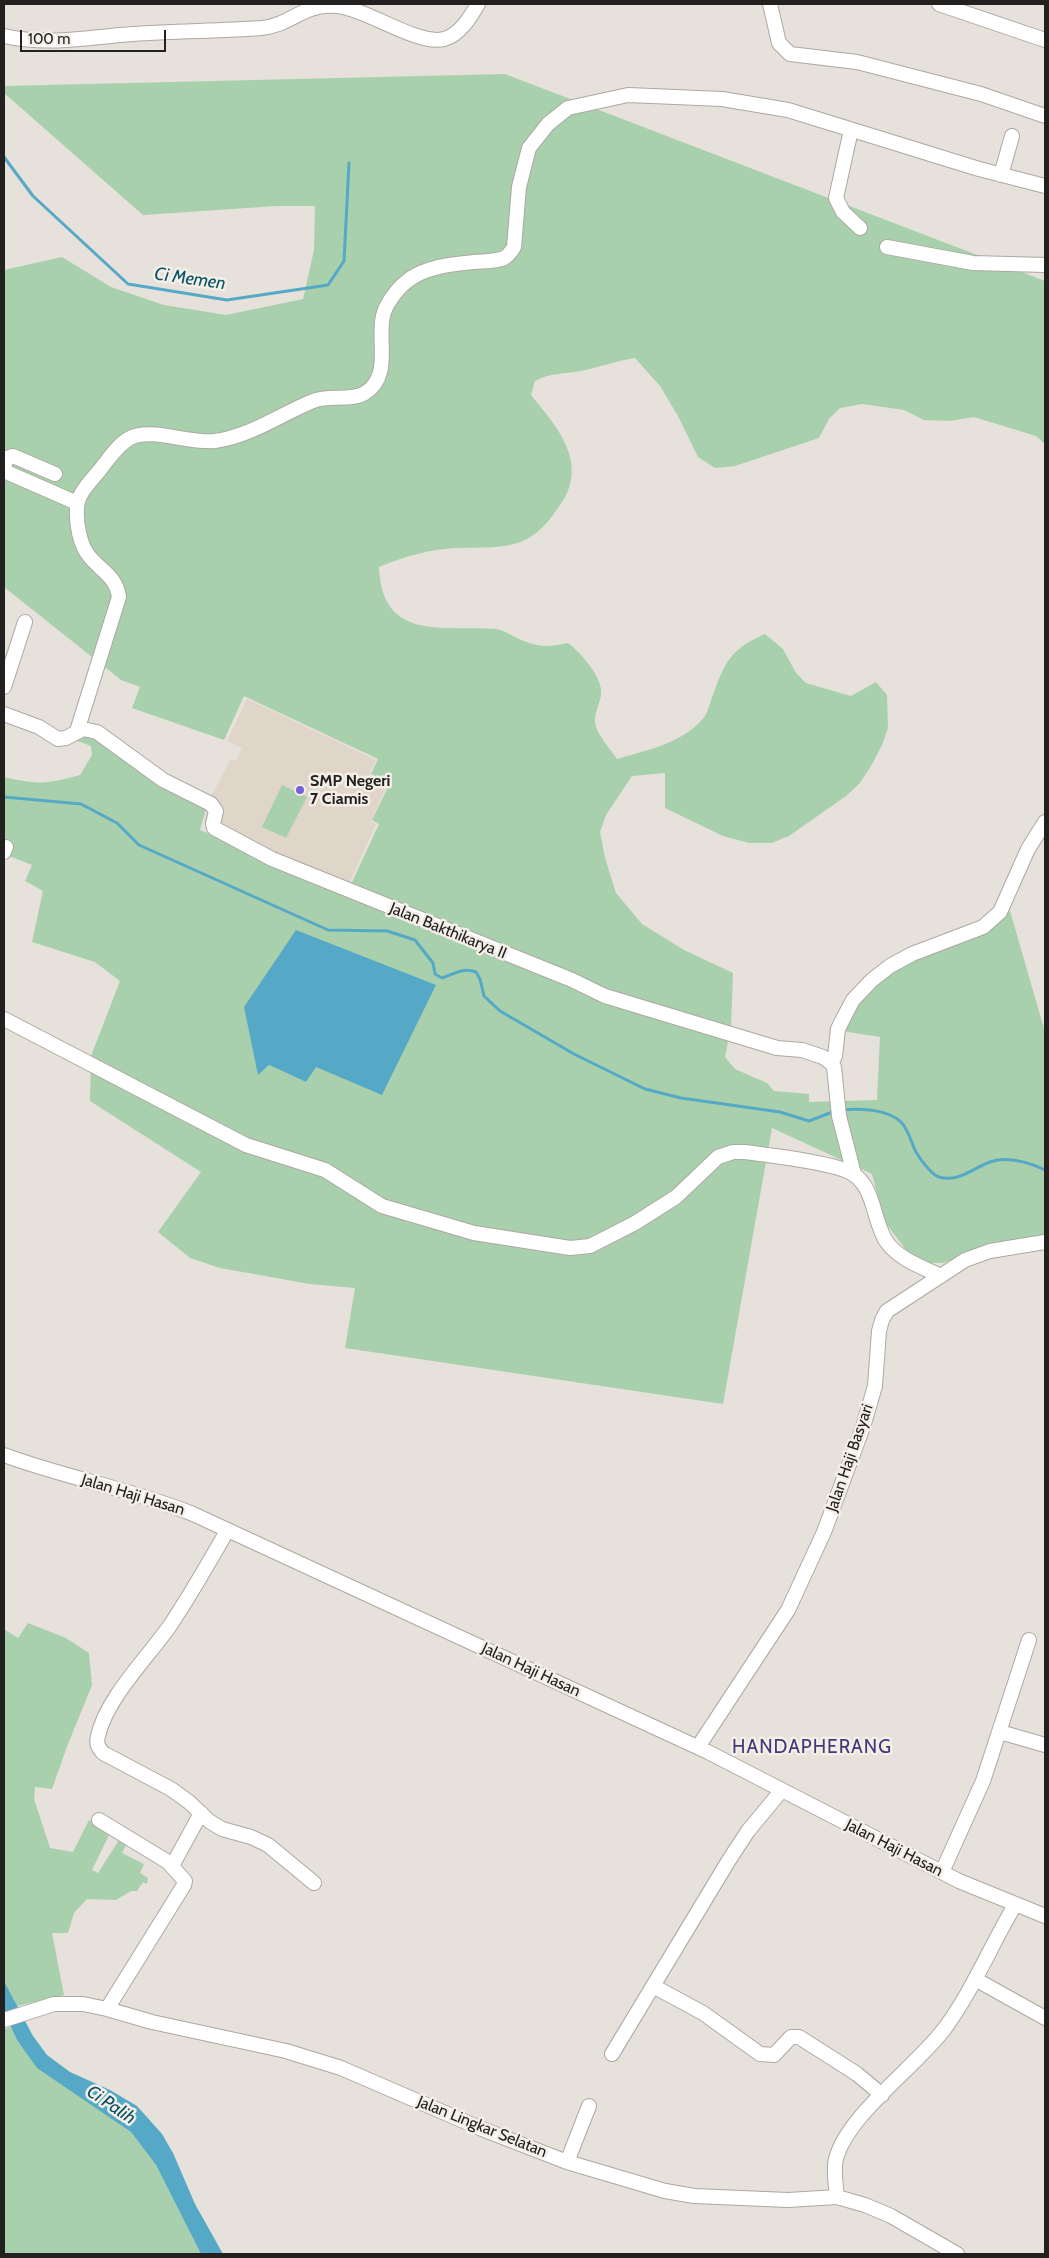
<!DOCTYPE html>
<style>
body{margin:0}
#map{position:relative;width:1049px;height:2258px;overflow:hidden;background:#e6e1da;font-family:Cabin,sans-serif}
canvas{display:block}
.frame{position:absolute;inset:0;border:5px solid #23211f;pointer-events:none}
.scale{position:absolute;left:20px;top:30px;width:146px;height:22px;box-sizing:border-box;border:2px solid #23211f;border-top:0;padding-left:6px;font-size:15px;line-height:18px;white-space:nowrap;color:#23211f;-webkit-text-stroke:4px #f3eee7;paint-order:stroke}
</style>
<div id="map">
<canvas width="1049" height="2258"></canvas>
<div class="frame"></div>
<div class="scale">100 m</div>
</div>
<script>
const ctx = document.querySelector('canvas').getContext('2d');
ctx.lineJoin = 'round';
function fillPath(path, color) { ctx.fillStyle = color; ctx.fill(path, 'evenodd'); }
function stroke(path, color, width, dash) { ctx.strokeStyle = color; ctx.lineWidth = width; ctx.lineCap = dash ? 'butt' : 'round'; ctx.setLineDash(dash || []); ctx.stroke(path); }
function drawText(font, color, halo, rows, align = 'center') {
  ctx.font = font + ' Cabin,sans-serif'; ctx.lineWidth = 5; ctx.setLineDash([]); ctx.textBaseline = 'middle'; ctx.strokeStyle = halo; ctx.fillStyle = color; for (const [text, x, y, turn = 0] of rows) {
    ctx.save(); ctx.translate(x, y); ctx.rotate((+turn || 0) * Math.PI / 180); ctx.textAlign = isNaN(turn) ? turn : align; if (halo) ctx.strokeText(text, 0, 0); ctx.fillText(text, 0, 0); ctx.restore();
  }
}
fillPath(new Path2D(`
 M247,699L376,760L369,775L388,783L371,821L376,824L348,886L204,821L211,797L231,759L236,761L242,748L227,741Z`), '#dfd5c9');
fillPath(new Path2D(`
 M505,74L1045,281V444L1036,436L974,417L950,421L924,420L904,410L862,404L840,408L829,419L819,438L735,466L715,468L698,457L678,416L660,386L635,358C616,361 599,367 581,371C565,374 548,373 535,381L531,395C553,422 584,456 567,493C564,500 559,506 555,512C545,527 531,540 514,544C495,549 476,547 457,548C430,549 403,557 379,567C382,642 442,625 495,629C501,629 507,633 513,636C536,647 543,648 568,643C580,652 604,678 601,695C600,703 594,714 595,722C595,732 611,750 617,759C647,750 685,743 705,716C709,710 710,701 713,695C725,661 731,649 765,634L783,649L796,673L806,683L851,696L876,682L887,695L888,728L882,745L871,766L859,784L846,796L789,836L772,843H749L723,836L665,808V773L632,776L606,815L600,832L605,858L616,893L642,924L684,950L733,973L731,1027L725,1057L735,1069L767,1083L774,1091L809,1094V1102L877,1100L880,1037L829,1029L845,1005L919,945L991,916L1010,911L1045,1032V1237L979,1249L943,1263H927L906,1250L884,1221L872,1174L772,1128L723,1404L345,1348L355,1288L310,1284L220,1268L190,1258L158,1232L201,1172L90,1101L91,1056L120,981L95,962L32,942L43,891L25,881L32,865L4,854V777C37,785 48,784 80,775L92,755L91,746L75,740L88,735L207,806L200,830L347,893L379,824L372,820L390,783L371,774L378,759L244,696L224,740L132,708L140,687L121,680L4,587V270L62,257L111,287L164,305L226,315L303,299L314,250L315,206H276L143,215L4,93V86ZM296,930L306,1082L269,1065L258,1074Z
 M282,785L307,797L286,838L262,827Z
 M28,1623L66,1638L89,1653L92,1685L68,1744L52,1789L35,1787L34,1799L50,1848L73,1852L89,1820L111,1831L92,1870L98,1873L119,1840L127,1843L122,1853L144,1864L140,1873L148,1878L147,1884L143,1882L137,1891H131L116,1900L87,1899L74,1913L68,1933H52L64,1995L17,2006L4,1981V1629L18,1638Z
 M11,2027L17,2040L85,2099L131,2132L156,2165L201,2254H4V2029Z`), '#a8d0ad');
fillPath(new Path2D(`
 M296,930L436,985L382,1095L316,1067L306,1082L269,1065L258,1075L244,1007Z
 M4,1981L33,2036L47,2055L70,2072L110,2090L137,2106L162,2134L173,2153L195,2204L223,2254H201L156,2165L131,2132L37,2068L17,2040L4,2012Z`), '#56a9c6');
stroke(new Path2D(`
 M4,157L33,196L128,284L227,300L328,285L344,261L349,163
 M4,797L81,804L117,823L139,845L328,930L387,931L415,940L433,963L435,974L442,978C454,974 463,967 476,972L480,979L484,996L500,1011L574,1054L645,1089L681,1098L780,1112L809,1121L835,1111
 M841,1110C858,1108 888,1109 901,1122C909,1130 911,1143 916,1152C919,1157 922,1161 925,1165C929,1169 934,1176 939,1177C958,1183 973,1168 990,1162C1008,1156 1028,1162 1045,1170`), '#56a9c6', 3);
const minor = new Path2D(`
 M770,4L779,43L790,54L857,62L981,94L1045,116
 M939,4L1045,40
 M4,36C48,46 89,37 133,34C176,31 219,31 262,28C294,24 302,3 338,6C367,9 418,46 444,39C460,35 471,16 478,4
 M851,130L836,198L843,212L860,228
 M1001,175L1012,136
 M887,247L973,263L1045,265
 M4,467L7,458L13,456L55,474
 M4,471L77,503
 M4,687L25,622
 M4,714L39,727L58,739L66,738L83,729L97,732L163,780L211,804L216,811L213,824L214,828L272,859L572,980L605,996L777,1048L802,1050L823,1057L831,1063L834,1067L839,1116L854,1174
 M77,731L119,597C116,576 101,571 89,556C80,545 76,524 77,509C77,494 90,482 99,471C108,460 117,445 130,438C150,427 190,444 215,441C251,436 281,414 313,401C329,394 350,402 365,393C392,376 377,341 383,316C385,305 397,289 406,282C423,267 452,264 474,262C483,261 495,262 504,258C509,255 511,252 514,247L519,187L529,148L548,124L568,108L628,95L722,99L788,110L979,169L1045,186
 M4,852L6,847
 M4,1019L246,1145L325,1170L382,1206L474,1233L570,1248L590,1246L635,1223L676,1197L718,1157L733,1152H745C767,1155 838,1163 853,1174C875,1188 873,1221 886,1241C898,1259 922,1267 941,1276
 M831,1063L835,1056L838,1029L845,1015L853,1000L872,980L890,966L912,954L983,927L1000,912L1028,849L1045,822
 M4,1455C66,1478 131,1489 193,1514L708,1752L959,1881L1045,1916
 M227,1531C208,1564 190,1596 169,1627C147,1658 106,1699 98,1736C96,1744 98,1747 103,1753L171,1789L189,1802L209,1821L222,1829L251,1837L268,1845L314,1883
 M1000,1732L1045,1745
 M698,1747L788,1610L824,1532L863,1427L875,1386L879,1331L882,1320L887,1311L965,1260L990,1251L1045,1242
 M99,1820L168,1862L185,1881L184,1885L107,2009
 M172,1866L201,1813
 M942,1872L983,1781L1029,1640
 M975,1979L1045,2018
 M653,1986L703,2013L760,2054L774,2055L791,2037H799L857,2074L882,2095
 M4,2020L54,2004H83L107,2009L152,2022L286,2051L341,2068L482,2129L567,2162L665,2191L694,2196L788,2200L837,2197L865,2205L891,2216L957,2254
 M612,2054L729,1860L748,1831L782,1790
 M567,2162L589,2106
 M837,2197C836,2185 833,2170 836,2159C847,2115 918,2065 945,2028C973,1990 991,1945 1015,1905`);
stroke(minor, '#ada8a1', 16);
stroke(minor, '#fff', 14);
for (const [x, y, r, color] of [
 [300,790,5,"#7360da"]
]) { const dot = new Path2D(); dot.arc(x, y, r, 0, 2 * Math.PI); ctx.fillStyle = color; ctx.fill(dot); stroke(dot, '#f3eee7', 2); }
drawText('bold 16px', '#23211f', '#f3eee7', [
 ["SMP Negeri",310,781],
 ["7 Ciamis",310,799]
], 'left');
drawText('16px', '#23211f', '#f3eee7', [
 ["Jalan Bakthikarya II",448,931,22],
 ["Jalan Haji Basyari",850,1458,-71],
 ["Jalan Haji Hasan",133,1495,17],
 ["Jalan Haji Hasan",531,1670,25],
 ["Jalan Haji Hasan",894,1848,27],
 ["Jalan Lingkar Selatan",482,2127,22]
]);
drawText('italic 18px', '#065165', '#f3eee7', [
 ["Ci Memen",190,279,8],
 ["Ci Palih",111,2105,34]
]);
ctx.letterSpacing = '1px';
drawText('19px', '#423a77', '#f3eee7', [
 ["HANDAPHERANG",812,1747]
]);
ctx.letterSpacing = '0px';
</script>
